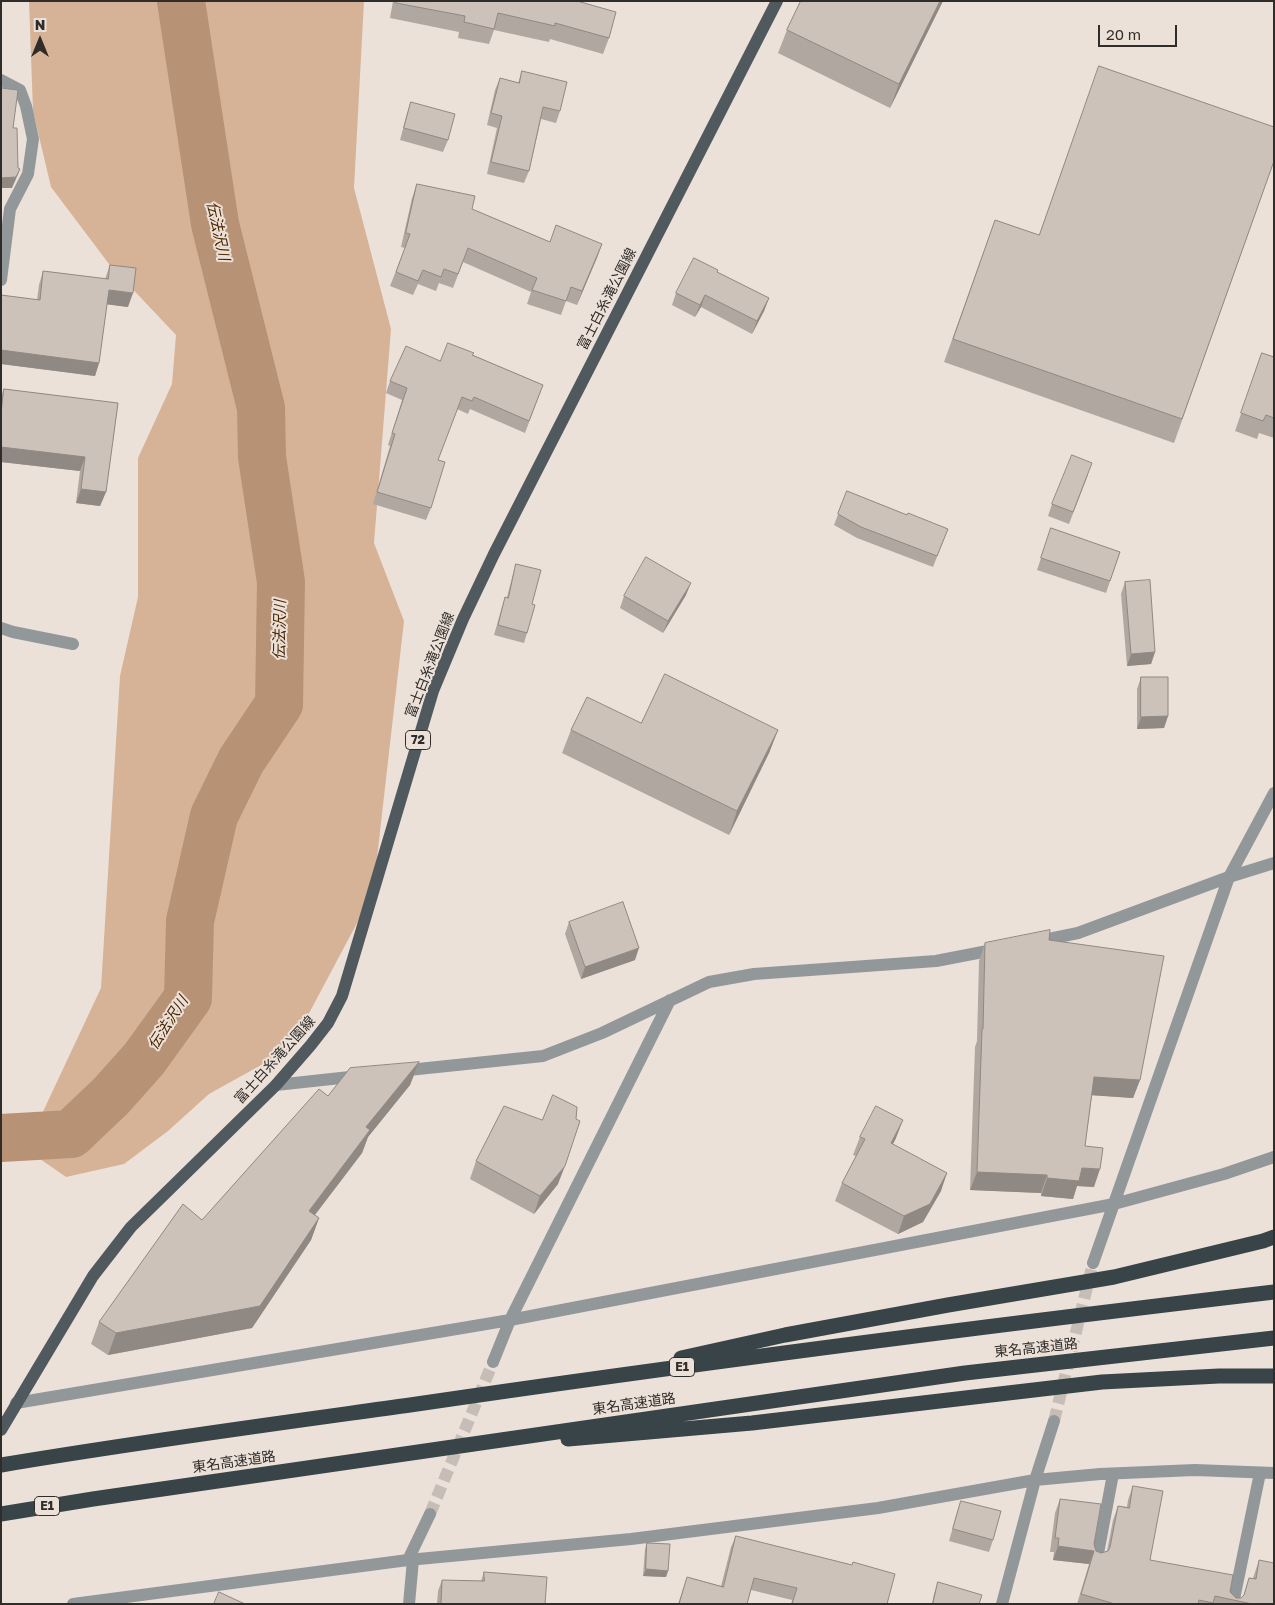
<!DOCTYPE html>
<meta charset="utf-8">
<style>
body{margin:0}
#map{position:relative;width:1275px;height:1605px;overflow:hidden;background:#ece1d9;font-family:"Golos Text",sans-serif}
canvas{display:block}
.frame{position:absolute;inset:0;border:2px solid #302c29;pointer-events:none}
.north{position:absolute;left:15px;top:15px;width:50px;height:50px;-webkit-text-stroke:4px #ece1d9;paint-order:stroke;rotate:0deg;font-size:14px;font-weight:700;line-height:20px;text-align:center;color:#302c29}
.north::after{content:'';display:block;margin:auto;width:18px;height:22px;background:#302c29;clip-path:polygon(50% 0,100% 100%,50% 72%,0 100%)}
.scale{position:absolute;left:1098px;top:25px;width:79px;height:22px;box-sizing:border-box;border:2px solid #302c29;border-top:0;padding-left:6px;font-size:15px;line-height:18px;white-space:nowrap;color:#302c29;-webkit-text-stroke:4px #ece1d9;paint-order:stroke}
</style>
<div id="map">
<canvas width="1275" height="1605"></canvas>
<div class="frame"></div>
<div class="north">N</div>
<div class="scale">20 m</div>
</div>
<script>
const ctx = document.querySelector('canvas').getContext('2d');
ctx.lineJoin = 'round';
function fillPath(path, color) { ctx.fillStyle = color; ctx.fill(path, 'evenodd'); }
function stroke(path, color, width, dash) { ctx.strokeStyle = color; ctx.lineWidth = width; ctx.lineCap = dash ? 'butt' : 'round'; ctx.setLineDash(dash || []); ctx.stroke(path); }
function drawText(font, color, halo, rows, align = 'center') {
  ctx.font = font + ' "Golos Text","Noto Sans JP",sans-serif'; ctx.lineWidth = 4; ctx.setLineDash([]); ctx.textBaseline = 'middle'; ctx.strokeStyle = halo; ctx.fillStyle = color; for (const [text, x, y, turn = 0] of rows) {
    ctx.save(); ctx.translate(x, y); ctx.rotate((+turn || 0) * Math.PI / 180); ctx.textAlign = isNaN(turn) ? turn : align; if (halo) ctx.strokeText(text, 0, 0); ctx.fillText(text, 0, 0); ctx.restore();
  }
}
fillPath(new Path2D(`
 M29,1H364L354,188L391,329L374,543L404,621L373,893L290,1049L209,1094L168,1131L124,1164L66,1177L40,1159V1118L101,988L120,676L138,597V458L172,384L176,335L109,264L51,187L33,111Z`), '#d6b397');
stroke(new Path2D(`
 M1,1138L71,1134L111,1096L144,1059L188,998L190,921L214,816L241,761L279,704L281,582L262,457L261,408L215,224L181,1`), '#b89275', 48);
stroke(new Path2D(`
 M1054,1421L1093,1263
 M430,1514L493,1362`), '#c6bdb6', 12, [12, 6]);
stroke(new Path2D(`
 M1,80L20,90L26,106L33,139L28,174L10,209L1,280
 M1,628L13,632L73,644
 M1034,942L1078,933L1229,877L1274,863
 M399,1071L543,1056L602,1033L709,982L754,974L936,961L998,949
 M276,1085L359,1076
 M1093,1263L1229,877L1274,793
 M493,1362L510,1320L670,1000
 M16,1403L510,1320L1114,1204L1224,1174L1274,1157
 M1097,1559L1113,1474
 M408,1560L430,1514
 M73,1604L408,1560L631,1539L878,1508L1035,1480L1100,1474L1195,1470L1274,1473
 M409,1604L413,1560
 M1002,1604L1035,1480L1054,1421
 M1233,1604L1260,1473`), '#92989a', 12);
stroke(new Path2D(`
 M1,1430L93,1276L131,1227L276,1085L310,1046L328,1023L342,996L433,691L463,619L494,554L777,1`), '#505a5e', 12);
stroke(new Path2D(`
 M681,1358L785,1335L948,1305L1114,1277L1263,1241L1274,1237
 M568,1439L752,1423L1102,1382L1219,1376H1274
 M1,1465C137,1442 273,1424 410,1405C697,1363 985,1326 1274,1292
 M1,1514L93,1499L965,1373L1274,1338`), '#394448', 15);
fillPath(new Path2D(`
 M393,1H577L609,38L603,54L550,39L549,42L494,30L489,44L458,38L459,32L390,18Z
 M801,1H943L890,108L778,53L787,30Z
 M522,71L560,111L556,123L541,119L529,171L524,183L487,174L497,128L487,125L495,90L500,78L518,83Z
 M411,102L448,140L443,152L400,140L407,114Z
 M1274,161L1174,443L944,362L995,220L1039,235Z
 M417,184L472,209L550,242L602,244L577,305L566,301L561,315L527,304L531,292L463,262L453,288L439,283L436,291L418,284L413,295L390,286L405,248L401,247L412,198Z
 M110,265L128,307L107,304L99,363L95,376L1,364V295L37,300L39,285L43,271L105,279Z
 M717,272L769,298L764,311L752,334L701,307L695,317L672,305L676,293Z
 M1262,353L1274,357V438L1259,433L1257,439L1235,431Z
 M473,355L543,385L525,433L470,409L468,414L457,409L438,460L431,508L426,520L373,504L390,446L388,445L402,400L386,393L390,381L440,361Z
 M4,389L118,403L106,492L100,506L76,503L80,471L1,462V397Z
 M1088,475L1069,524L1048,516L1052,504Z
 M847,491L907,515L948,529L933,567L857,538L834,525Z
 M1051,528L1120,552L1106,593L1037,570Z
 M516,564L532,604L527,633L524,643L494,635L502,607L505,597H507L513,574Z
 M1125,582L1155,652L1151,664L1127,666L1121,594Z
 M686,595L663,633L620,608L624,596Z
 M1141,677L1168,716L1164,728L1137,729V689Z
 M571,730H778L769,753L729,835L562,753Z
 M569,922L635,960L581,979L565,934Z
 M1049,940L1140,1080L1133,1098L1092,1095L1085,1146L1094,1187L1077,1186L1073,1199L1041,1196V1193L970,1190L975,1047L977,1041L979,961L985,943Z
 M419,1062L410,1085L368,1137L362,1153L315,1215L319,1218L311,1240L252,1328L108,1355L91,1344L99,1322L328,1096Z
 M860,1137L896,1138L893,1144L941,1191L923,1222L898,1234L835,1201L842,1183L856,1156L853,1155Z
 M476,1161L558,1184L534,1214L470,1179Z
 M1133,1486L1150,1560L1230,1592L1236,1598H1241L1243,1597L1249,1578H1253L1259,1560L1274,1604H1077L1089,1564L1053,1560L1054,1552H1050L1055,1513L1060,1499L1094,1544L1096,1551L1101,1553L1107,1551L1113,1520L1118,1506L1127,1507L1128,1500Z
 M961,1501L993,1540L989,1552L949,1541L957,1513Z
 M736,1536L887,1604H791L792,1600L751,1590L747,1604H678L687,1577L721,1586L731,1547Z
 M647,1543L668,1571L666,1577L643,1576L645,1549Z
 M484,1572L545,1604H437L438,1591L442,1580L481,1581Z
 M938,1582L979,1604H932L934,1594Z`), '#b0a7a0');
fillPath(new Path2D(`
 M940,1H943L890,108L899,84Z
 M20,169L16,179L12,188H1V178Z
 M602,244L597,258L577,305L582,291Z
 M109,290L133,293L128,307L104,304Z
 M705,295L701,307L695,317L700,305Z
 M769,298L764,311L752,334L757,321Z
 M1,350L99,363L95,376L1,364Z
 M1,447L85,457L80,471L1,462Z
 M81,489L106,492L100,506L76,503Z
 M691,583L686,595L663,633L668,621Z
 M1155,652L1151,664L1127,666L1131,654Z
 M1168,716L1164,728L1137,729L1141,717Z
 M778,730L769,753L729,835L737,811Z
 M639,948L635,960L581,979L585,967Z
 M419,1062L410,1085L368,1137L362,1153L301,1233L309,1211L366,1127Z
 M1094,1077L1140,1080L1133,1098L1088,1095Z
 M903,1120L896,1138L884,1161L891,1143Z
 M565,1166L558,1184L534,1214L540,1196Z
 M1082,1168L1100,1169L1094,1187L1077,1186L1073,1199L1041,1196L1047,1178Z
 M977,1172L1047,1175L1041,1193L970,1190Z
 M947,1173L941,1191L923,1222L898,1234L904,1216Z
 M319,1218L311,1240L252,1328L108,1355L116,1333Z
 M1058,1546L1094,1551L1089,1564L1053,1560Z
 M646,1569L668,1571L666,1577L643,1576Z`), '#908882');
const building = new Path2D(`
 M396,1H577L616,12L609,38L555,23V26L498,13L494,29L464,22L465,16L396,3Z
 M801,1H940L899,84L787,30Z
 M1099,66L1274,127V161L1182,419L953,339L995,220L1039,235Z
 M522,71L567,82L560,111L543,107L529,171L491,162L502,116L491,113L500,78L519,83Z
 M1,88L18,90L13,128H17L18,168L20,169L16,177L1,178Z
 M411,102L455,114L448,140L404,128Z
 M417,184L475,196L472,209L550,242L556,225L602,244L582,291L571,287L566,301L532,290L537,278L468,248L458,274L444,269L441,277L423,270L418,281L396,272L410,234L406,233Z
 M694,258L718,270L717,272L769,298L757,321L705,295L700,305L676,293Z
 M110,265L136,268L133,293L109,290L99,363L1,350V295L40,300L43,271L108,279Z
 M448,343L474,353L472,355L543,385L529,421L474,397L472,401L462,397L438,460L445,462L431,508L377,492L395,434L392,433L407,388L390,381L406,346L440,361Z
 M1262,353L1274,357V418L1266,415L1263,421L1241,413Z
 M4,389L118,403L106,492L81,489L85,457L1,447V414Z
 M1072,455L1092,463L1073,512L1052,504Z
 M847,491L907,515L908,513L948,529L937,556L861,527L838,514Z
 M1051,528L1120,552L1110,581L1041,558Z
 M646,557L691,583L668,621L624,596Z
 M516,564L541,570L532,604L535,605L527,633L498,625L505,597L508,598Z
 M1150,580L1155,652L1131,654L1125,582Z
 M665,674L778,730L737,811L571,730L587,697L641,723Z
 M1141,677H1168V716L1141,717Z
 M623,902L639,948L585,967L569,922Z
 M1050,930L1049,940L1164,956L1140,1080L1094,1077L1085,1146L1103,1148L1100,1169L1082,1168L1079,1181L1047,1178V1175L977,1172L982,1029H983L985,943Z
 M419,1062L366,1127L370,1130L309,1211L319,1218L260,1306L116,1333L99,1322L183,1204L202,1220L319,1089L328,1096L350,1068Z
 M553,1095L577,1107L576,1119L580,1121L565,1166L540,1196L476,1161L504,1106L542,1120Z
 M876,1106L903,1120L891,1143L947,1173L930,1204L904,1216L842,1183L865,1139L860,1137Z
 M1133,1486L1163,1491L1150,1560L1233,1575L1230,1592L1236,1598H1241L1244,1595L1249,1578L1256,1579L1259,1560L1274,1563V1604H1252L1215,1596L1213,1603L1199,1600L1198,1604H1115L1081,1594L1094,1551L1058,1546L1059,1538H1055L1060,1499L1101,1504L1094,1544L1096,1551L1101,1553L1108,1551L1110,1547L1118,1506L1129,1508Z
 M961,1501L1001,1511L993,1540L953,1529Z
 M736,1536L852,1565L853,1562L895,1574L887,1604H792L797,1588L754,1578L747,1604H679L687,1577L723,1587Z
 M647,1543L670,1544L668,1571L646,1569Z
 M484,1572L547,1577L545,1604H441L442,1580L484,1581Z
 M938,1582L982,1595L979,1604H933Z
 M219,1592L245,1604H214Z`);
fillPath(building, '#cdc2ba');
stroke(building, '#908882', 1);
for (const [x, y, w] of [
 [418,740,25],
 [682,1367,25],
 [47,1506,25]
]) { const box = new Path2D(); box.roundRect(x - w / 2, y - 9.5, w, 19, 4); ctx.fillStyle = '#ece1d9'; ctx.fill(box); stroke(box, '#302c29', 1); }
drawText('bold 12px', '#302c29', null, [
 ["72",418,740],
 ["E1",682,1367],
 ["E1",47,1506]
]);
drawText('14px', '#302c29', '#ece1d9', [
 ["富士白糸滝公園線",607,299,-63],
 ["富士白糸滝公園線",430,665,-69],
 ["富士白糸滝公園線",275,1060,-48],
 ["東名高速道路",1036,1348,-6],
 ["東名高速道路",634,1404,-8],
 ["東名高速道路",234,1462,-8]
]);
drawText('italic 15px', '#4b2600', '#ece1d9', [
 ["伝法沢川",218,231,78],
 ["伝法沢川",280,630,-89],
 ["伝法沢川",168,1023,-57]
]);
</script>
